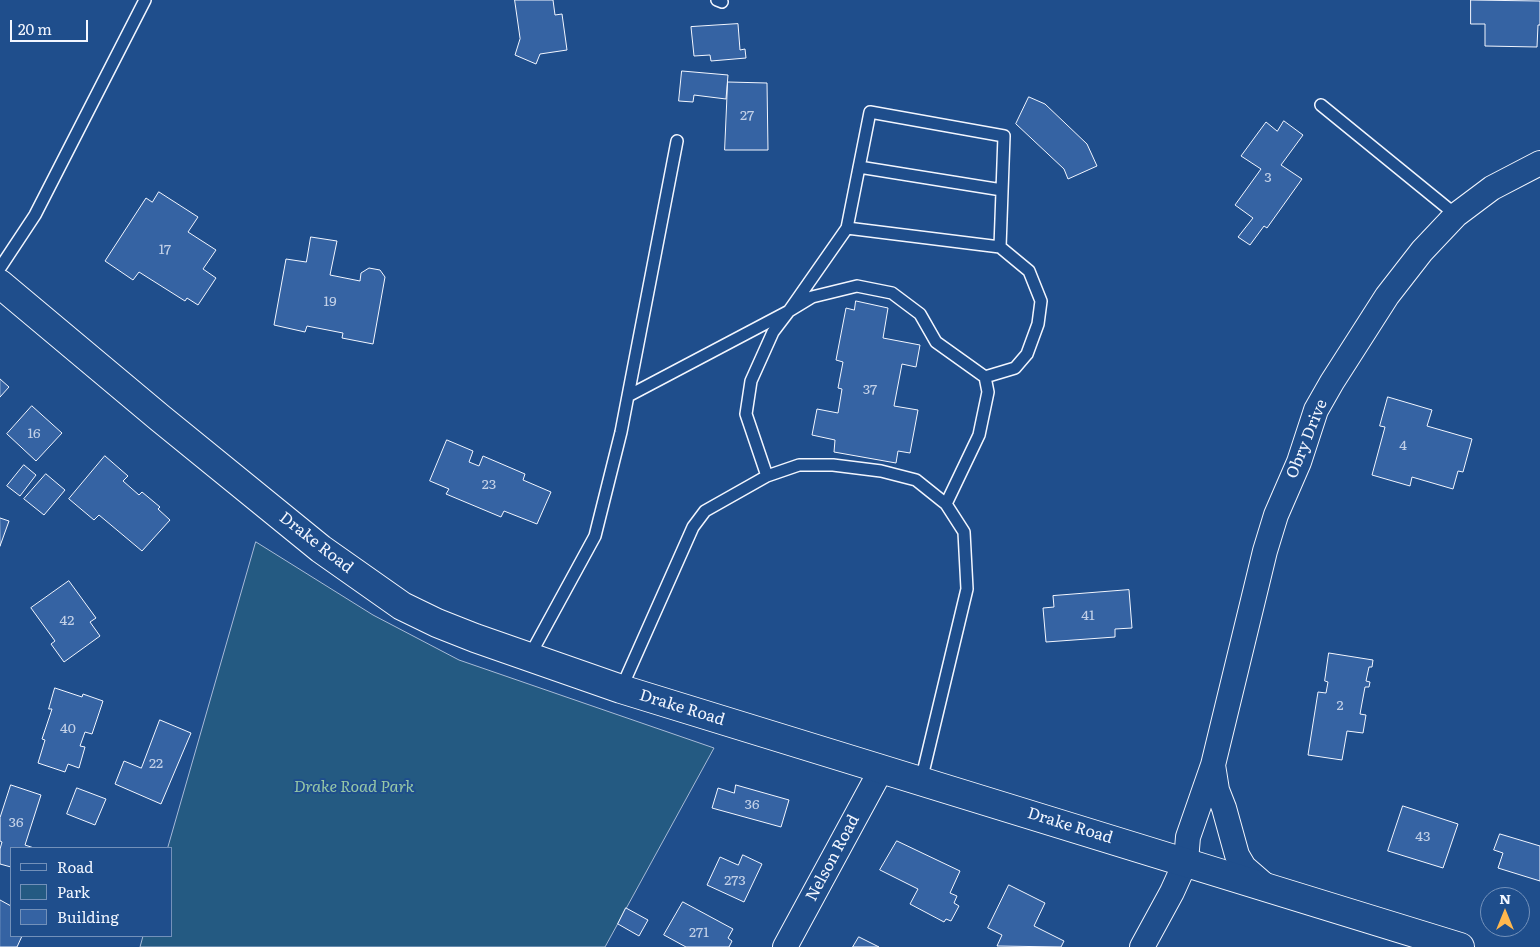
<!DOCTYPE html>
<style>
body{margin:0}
#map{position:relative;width:1540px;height:947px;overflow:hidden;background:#1f4e8c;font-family:Literata,serif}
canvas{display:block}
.legend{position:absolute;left:10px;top:847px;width:162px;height:90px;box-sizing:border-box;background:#1f4e8c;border:1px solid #7391ba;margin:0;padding:6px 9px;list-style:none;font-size:15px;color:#f2f6ff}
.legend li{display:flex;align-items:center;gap:10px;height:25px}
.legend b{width:25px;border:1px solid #7391ba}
.north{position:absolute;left:1480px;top:887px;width:50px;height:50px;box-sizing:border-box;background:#1f4e8c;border:1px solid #7391ba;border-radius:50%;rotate:0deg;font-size:14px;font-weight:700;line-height:20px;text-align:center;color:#f2f6ff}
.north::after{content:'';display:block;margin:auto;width:18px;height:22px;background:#ffb74d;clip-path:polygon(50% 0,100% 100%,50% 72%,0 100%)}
.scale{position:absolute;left:10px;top:20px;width:78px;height:22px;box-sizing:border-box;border:2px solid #f2f6ff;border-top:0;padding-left:6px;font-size:15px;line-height:18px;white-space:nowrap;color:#f2f6ff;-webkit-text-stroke:4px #1f4e8c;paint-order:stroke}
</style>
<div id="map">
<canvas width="1540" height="947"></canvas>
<ul class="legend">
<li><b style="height:6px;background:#1f4e8c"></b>Road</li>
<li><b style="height:14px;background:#245a82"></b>Park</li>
<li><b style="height:14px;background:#3563a3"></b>Building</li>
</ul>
<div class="north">N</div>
<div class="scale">20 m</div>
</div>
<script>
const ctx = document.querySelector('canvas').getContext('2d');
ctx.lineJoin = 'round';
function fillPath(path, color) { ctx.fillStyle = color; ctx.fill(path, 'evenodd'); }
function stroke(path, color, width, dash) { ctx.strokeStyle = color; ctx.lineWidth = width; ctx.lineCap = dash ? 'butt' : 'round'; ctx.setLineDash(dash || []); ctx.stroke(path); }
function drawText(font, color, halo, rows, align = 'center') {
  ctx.font = font + ' Literata,serif'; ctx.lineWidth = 4; ctx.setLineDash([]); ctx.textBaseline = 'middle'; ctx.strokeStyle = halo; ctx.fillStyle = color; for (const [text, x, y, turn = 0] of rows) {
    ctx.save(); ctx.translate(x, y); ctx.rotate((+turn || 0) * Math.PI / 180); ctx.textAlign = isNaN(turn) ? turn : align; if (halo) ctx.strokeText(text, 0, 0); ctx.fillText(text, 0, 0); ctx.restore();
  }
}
const green = new Path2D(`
 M256,542L373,615L459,660L714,748L605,947H140L143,936H171V848H168Z`);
fillPath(green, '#245a82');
stroke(green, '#a8bbd7', 1);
const building = new Path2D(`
 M515,0H553L555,15L562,14L567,50L540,54L536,64L515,55L520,39Z
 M1471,0L1540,1V25H1538L1537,47L1485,46V24H1471Z
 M738,24L740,50L745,49L746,58L711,61L710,55L694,56L691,27Z
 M682,71L728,75L726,99L694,95L693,102L679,101Z
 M728,82L767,83L768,150H725Z
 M1029,97L1045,104L1087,144L1097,166L1068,179L1064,169L1016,124Z
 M1284,121L1303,135L1281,165L1302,179L1267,228L1264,226L1250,245L1238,237L1253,218L1235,205L1261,169L1241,156L1266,122L1277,131Z
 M159,192L198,217L188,232L216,250L203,269L216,278L198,305L187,298L185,301L139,272L133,280L105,261L146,198L152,202Z
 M311,237L337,241L330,275L360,281L361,273L369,268L380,270L385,277L373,344L342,338L343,333L307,326L305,332L274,325L286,259L306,262Z
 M856,301L888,308L883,338L920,345L916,367L902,364L894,406L918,410L910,453L898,451L896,463L834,452L835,440L812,435L817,409L838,413L842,389L838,388L843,362L836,360L846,308L854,310Z
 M0,379L9,387L0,397Z
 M1388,397L1432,410L1427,426L1472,439L1463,472L1458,471L1453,489L1412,477L1410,486L1372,475L1385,427L1380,426Z
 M32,406L62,433L36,461L7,434Z
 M447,440L473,451L469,462L479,466L483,456L525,474L523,480L551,492L537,524L504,511L501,517L446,494L449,489L430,481Z
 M105,456L128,476L123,481L139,495L142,492L160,507L158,509L170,520L142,551L99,515L94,520L69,499Z
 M24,465L36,475L20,496L7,486Z
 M46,474L65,490L44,515L24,499Z
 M0,518L9,521L0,546Z
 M69,581L96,618L90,622L100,636L64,662L51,644L55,641L31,608Z
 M1129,590L1132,628L1115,629V637L1046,642L1043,608L1054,607L1053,596Z
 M1329,653L1373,660L1372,667H1369L1366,681L1370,682L1369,687H1365L1360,714L1366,715L1363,733L1347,731L1342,760L1308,755L1318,692L1326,693L1328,682L1325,681Z
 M55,688L82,697L83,694L103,701L92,734L85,732L80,746L85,747L79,768L68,764L65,772L38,763L45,740L42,739L52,709H49Z
 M160,720L191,733L161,804L115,784L124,761L141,768Z
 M11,785L41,795L25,845L34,848H11V867L0,864V849L2,842L0,841V818Z
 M736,785L789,800L781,827L712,808L718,788L734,793Z
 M77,788L106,799L95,825L67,814Z
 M1403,806L1458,824L1443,868L1388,851Z
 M1500,834L1540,846V881L1498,868L1503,853L1494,850Z
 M897,841L960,871L950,893L957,896L954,903L959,906L951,921L946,919L944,922L910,904L918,889L880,870Z
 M743,855L762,864L744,902L707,885L720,857L738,865Z
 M1009,885L1045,903L1034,926L1064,941L1061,947L997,946L1002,935L988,928Z
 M0,900L11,906V936H22L17,947H0Z
 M683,902L733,929L728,938L732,941L729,947H686L664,935Z
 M626,908L648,920L639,936L618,924Z
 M859,937L879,947H853Z`);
fillPath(building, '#3563a3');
stroke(building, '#f2f6ff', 1);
const service = new Path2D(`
 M717,0L722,2
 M1321,105L1456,215
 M859,167L1002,190
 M847,228L1000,247L1029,271L1041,301L1038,324L1027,354L1015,368L985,377
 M0,268L35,215L145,0
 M628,396L789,311L812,297L857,286L892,293L920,314L936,342L985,377L988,392L979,435L946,504
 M767,476L799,465H833L881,471L916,480L946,504L964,532L967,589L921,781
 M529,657L595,536L621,432L677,141
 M621,689L693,527L705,511L767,476L746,414L751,381L773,332L789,311L847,228L870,112L1004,136L1000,247`);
const minor = new Path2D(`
 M1213,765L1217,790L1224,808L1237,855L1244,867L1267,887
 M785,947L881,770
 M1142,947L1172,892L1186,861L1188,837L1213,765L1265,551L1276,515L1299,462L1316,410L1332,382L1387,296L1422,251L1456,215L1492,188L1540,163`);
const tertiary = new Path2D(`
 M0,284L160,418L321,549L402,606L437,623L475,638L621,689L1460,947`);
stroke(service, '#f2f6ff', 14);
stroke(minor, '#f2f6ff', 26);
stroke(tertiary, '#f2f6ff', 30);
stroke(service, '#1f4e8c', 11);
stroke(minor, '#1f4e8c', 24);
stroke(tertiary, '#1f4e8c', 28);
drawText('14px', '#c3d1e8', null, [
 ["27",747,116],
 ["3",1268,178],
 ["17",165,250],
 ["19",330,302],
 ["37",870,390],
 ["16",34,434],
 ["4",1403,446],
 ["23",489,485],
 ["41",1088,616],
 ["42",67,621],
 ["2",1340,706],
 ["40",68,729],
 ["22",156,764],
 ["36",752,805],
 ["36",16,823],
 ["43",1423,837],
 ["273",735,881],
 ["271",699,933]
]);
drawText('16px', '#f2f6ff', '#1f4e8c', [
 ["Obry Drive",1307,439,-68],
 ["Drake Road",316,543,38],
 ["Drake Road",682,708,17],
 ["Drake Road",1070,826,17],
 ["Nelson Road",833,858,-62]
]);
drawText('italic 16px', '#97c8a6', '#1f4e8c', [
 ["Drake Road Park",354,787]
]);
</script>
